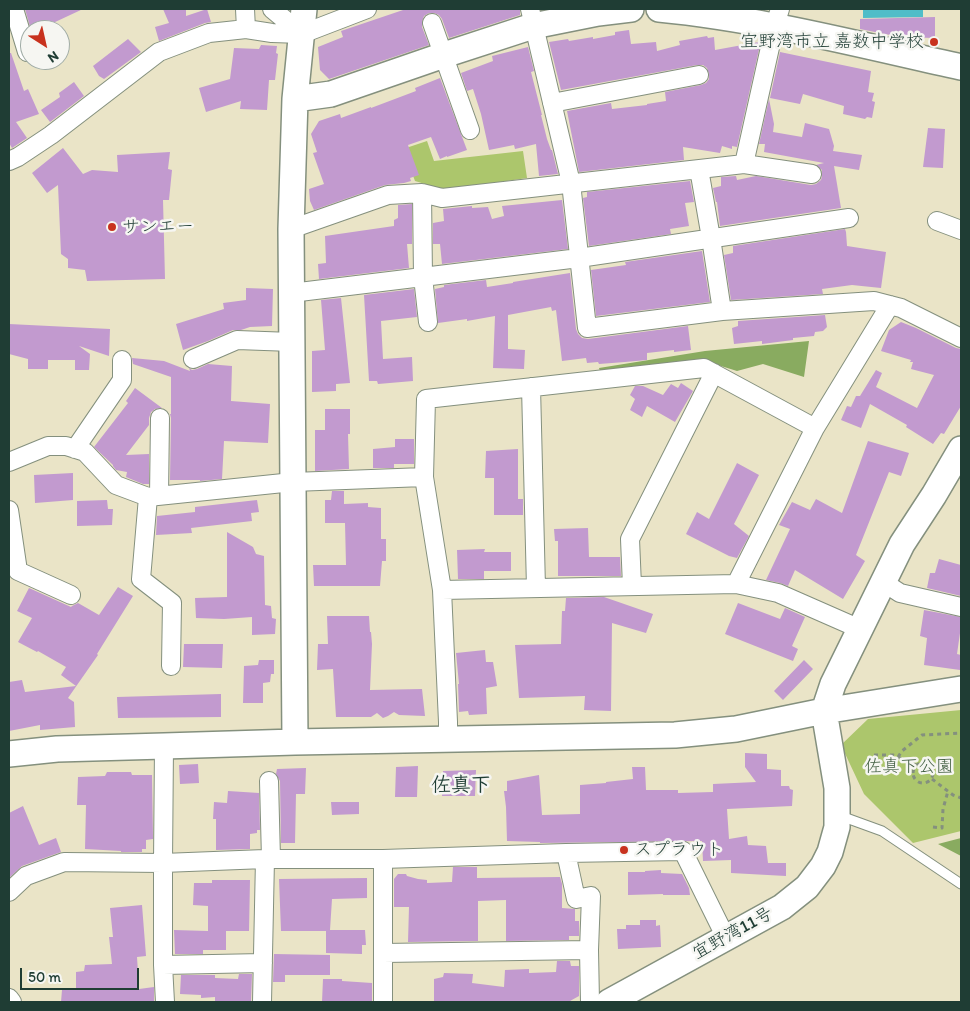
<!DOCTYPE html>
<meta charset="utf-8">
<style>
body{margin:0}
#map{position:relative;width:970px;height:1011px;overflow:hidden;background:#eae4c7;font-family:Itim,sans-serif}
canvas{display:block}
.frame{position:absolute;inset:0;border:10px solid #1f3d34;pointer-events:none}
.north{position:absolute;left:20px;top:20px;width:50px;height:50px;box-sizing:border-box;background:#f6f6f2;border:1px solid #a0aca6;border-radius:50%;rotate:145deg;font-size:14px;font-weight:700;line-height:20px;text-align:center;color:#1f3d34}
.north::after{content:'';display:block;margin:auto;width:18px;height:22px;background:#c8321e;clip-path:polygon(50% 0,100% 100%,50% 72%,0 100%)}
.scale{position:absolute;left:20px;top:968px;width:119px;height:22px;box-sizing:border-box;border:2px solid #1f3d34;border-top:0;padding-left:6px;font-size:15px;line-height:18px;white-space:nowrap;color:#1f3d34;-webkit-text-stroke:4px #f6f6f2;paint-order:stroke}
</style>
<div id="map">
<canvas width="970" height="1011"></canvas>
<div class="frame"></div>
<div class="north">N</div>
<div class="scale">50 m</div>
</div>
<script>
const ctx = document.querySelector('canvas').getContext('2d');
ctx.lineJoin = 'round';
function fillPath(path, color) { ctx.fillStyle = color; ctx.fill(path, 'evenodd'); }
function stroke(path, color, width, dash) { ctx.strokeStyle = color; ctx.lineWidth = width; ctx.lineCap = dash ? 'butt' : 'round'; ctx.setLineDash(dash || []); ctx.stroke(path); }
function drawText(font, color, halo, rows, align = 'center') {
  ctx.font = font + ' Itim,"Klee One",sans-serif'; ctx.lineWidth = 5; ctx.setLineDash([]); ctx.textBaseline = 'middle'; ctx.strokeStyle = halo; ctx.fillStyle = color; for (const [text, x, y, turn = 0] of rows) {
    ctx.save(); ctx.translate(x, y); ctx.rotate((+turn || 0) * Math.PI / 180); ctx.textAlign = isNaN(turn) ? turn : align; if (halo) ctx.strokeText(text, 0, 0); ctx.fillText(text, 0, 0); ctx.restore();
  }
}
fillPath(new Path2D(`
 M427,141L434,161L523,151L527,178L445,190L415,181L403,149Z
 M961,710V831L913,843L864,794L841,745L868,719Z`), '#acc66c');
fillPath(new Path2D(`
 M809,341L804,377L763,364L737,371L705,361L600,371L599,368L705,351Z
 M961,838V856L938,844Z`), '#89ab60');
fillPath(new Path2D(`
 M863,9H923V17L863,18Z`), '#50bdc8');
fillPath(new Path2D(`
 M25,9H83L38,30H31Z
 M163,9H186V16L207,9L211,22L205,23L159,41L155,27L169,23Z
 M406,9H520V15L449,38L442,19L439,15L434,13H429L424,16L422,22V27L429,45L329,79L320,70L318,47L343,37L341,31Z
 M935,17V38L900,37L860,29V19Z
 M629,30L631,44L656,42L657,51L680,45L679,41L707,36L708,38L714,37L715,50L759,42L760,45L737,147L732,146V149L722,146L720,153L683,147L684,160L579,172L567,111L611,103L612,109L647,105V104L666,101L665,92L701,85L706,83L709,79V74L707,68L703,65H697L561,90L549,42L568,39L569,41L593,37V39L615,35V32Z
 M128,39L141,52L104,79L99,76L93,66Z
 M261,45L277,46L276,53L278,54L275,80H269L267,110L240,109L241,101L206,112L199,88L230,79L234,48L259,49Z
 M528,47L534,71L531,72L542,115H541L547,139L551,150H552L558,174L539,176L536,144L515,149L514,145L489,150L481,114L473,89L467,91L461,73L493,61L492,56Z
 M780,52L871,71L868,92L874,93L872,101L875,102L872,118L867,117L865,119L843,114L844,106L803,94L800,104L770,98Z
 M9,53H11L24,91L28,89L39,114L16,122L27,138L12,148L9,143Z
 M440,78L467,150L447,157V156L440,159L431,137L408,145L419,175L410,178L411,181L404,183L385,185L314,210L310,201L309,189L324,184L313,153L317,152L311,134L319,121L340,114L341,118L371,107V108L416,91L415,88Z
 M74,82L84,96L50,122L41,110L60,97L59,93Z
 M769,99L774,124L773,132L802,137L805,123L829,129L834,146L833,151L862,155L859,170L834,166L841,208L720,226L717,202H716L713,188L721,186V177L736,176L737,180L756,176L811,185L816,184L821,180L822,176V170L816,165L824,163L764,152L765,144H759Z
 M928,128L945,129L943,168L923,167Z
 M63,148L83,174L92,170L118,172L117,155L170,152L168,169L172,170L169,200H163L165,279L87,281L85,270L68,268V259L61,254L58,185L47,193L32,173Z
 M690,181L694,202L685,203L689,226L670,229L671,234L589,246L583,198L587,197V192Z
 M562,200L568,249L442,264L440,244H433V223L444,221L443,209L472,206V208L488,207L492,219L504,216L502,206Z
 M412,204V244H407L409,268L319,279L318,264L326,263L325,236L394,226V220L398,218V205Z
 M845,229L846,232L847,246L886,252L881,288L852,285L822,289L823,294L731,300L724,255L733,253V246Z
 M702,251L710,302L596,316L591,270L626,265L625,262Z
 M570,273L576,329L578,334L582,338L588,339L688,326L691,350L674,352V350L647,353V360L625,362L599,364L598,362L587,363L586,358L562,361L556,310L552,311L551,307L508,315V349L525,350L524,369L493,368L495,316L467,321V319L438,323L435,289L444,287V285L486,280L487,287L513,283V282Z
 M246,288L273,289L272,326L250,327L241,330H233L208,341L183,350L176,324L224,309L223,303L246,300Z
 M414,289L417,317L381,321L383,359L412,357L413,381L378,384L377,381H369L364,295Z
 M341,298L350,383L336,384V391L312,392V351L325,350L321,300Z
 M825,315L827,327L823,331L815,332L814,336L793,338V340L762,344V341L734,344L732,328L738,326V321Z
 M901,322L916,328L956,348L961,349V406L944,434L941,433L933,444L906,427L907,425L870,404L861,428L841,420L847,406L851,407L856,396H860L876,370L882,373L876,387L917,408L934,375L911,369L913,362H910L911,360L881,351L889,330Z
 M9,324L110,329L109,356L79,346L90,354L89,370H75V360H48V369H28V359L9,354Z
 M132,358L164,361L190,371L189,368L192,370L197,369L208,364L232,366L231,401L270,404L268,443L224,441L222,479L200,481V480H170L171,418L170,414H171V377L133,364Z
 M681,383L693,391L675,422L647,406L642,417L630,410L635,399L630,395L635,386H643L663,395L671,384L678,388Z
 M135,388L162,408L155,409L151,412L149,418V425L126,455L149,454V484H143L126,477L127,472L116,470L113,466V465L94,447L128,403L126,401Z
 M325,409H350V434H348L349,469L315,471V430H325Z
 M395,439H414V464H394V468H373V449L395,447Z
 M868,441L909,453L901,476L889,472L856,555L865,561L843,599L795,570L788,586L780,583L766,580L790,529L779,525L792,502L810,510L816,499L842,513Z
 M518,449V499H523V515H494V478H485L486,451Z
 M737,463L759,475L734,524L749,536L737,558L729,556L686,534L697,512L709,519Z
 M73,473V500L35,503L34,475Z
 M332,491H344V504L368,503V507L381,508V539H386V561H382L380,586H314L313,565H346L345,523H325V500H331Z
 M107,500L108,509H113L112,525L77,526V501Z
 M257,500L259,512L251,513L252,521L191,528L192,533L156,535L157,516L195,512V507Z
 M588,528L589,557H620L621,576H558V541H555L554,529Z
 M227,532L253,547L256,554L264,556L265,605L271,606L272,618L276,619L275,634L252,635V617L224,619L196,618L195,598L227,597Z
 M485,549L484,552H511V571H484V579H458L457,550Z
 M939,559L961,565V596L927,588L930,573H935Z
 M118,587L133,596L97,654L98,655L68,698L74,702L75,727L40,730V725L9,731V682L22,680L25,692L76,686L61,675L66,667L38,651L37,652L18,642L32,618L17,611L29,588L71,607L72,606L78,603L99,615Z
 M604,597L653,614L646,633L612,623L611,711L584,710L585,696L519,698L515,645L561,644L562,611H565L566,598Z
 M738,603L780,619L785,608L805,617L792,646L798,649L793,661L725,634Z
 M924,610L961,617V626L957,654L961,655L960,670L924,665L927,638L920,636Z
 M327,616H369L370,632H371L372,644L370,690L422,689L425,716L399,715L394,712L388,716L383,718L377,713L371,717H336L333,669L317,670L318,644H328Z
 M184,644H223L222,668L183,667Z
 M485,650L486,662H493L497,686L486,688L487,714L469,715L468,711L459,712L458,684H459L456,653Z
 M259,660H274V674H271L270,682L263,683V703H243L244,666L258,665Z
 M804,660L813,669L783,700L774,691Z
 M221,694V717L118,718L117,697Z
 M745,753L767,754V769L781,770V786H789L790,789L793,790L792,806L727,809L729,839L747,836L748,845L766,846L768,863H786V876L731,873V860L703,861L702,841L540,843V842L507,841L506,807L504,791H507V781L539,775L542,815L580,814V785L606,783V782L633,779L632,767H645L646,790H678V793L713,792V784L756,782L745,767Z
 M198,764L199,783L180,784L179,765Z
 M418,766L417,797H395L396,767Z
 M306,768L305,794H296L295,843H281L280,781L276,774L277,769Z
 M476,770L475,796H442L443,771Z
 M107,772H131L132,775H152L153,839L146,840V849H142V852H121V851L85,849L86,805H77L78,777L105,776Z
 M228,791L259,793L260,830H257V833L250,834V849L216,850V819H213L214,802L227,803Z
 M331,802H359V814L332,815Z
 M23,806L39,845L56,838L61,852L22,866L9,878V813Z
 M453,867H477V878L560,877L562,884V908L575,909V921H579V936H569V940L506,941V900L478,901V941L408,942L409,907H394V879L398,874H406L407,876L418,879L427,880V883L452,882Z
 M661,870V873L682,874L689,888L690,895H663V894L628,895V872H645V871Z
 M367,878V898L332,899L330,930H365L366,945H362V954L326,953V931H281L279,879Z
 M212,880H250L249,931H226V950H203V954H175L174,930L208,931V906L193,905L194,883H212Z
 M142,905L146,956L137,957L139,989L154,987V1002H61L62,990L76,989V972L84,971L85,965L112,964L109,937H113L110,908Z
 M640,920H656V926L660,925L661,947L618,949L617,929H626V925H640Z
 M274,954L330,955V975H285V982H273Z
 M557,961H570L571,966H579V996L570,1001H555V1002H475L434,1001V979L443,977L444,973L473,974L472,983L504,987L505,970L529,969V973L556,972Z
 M239,974H252L251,1002H215V997L201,998V995L180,994L181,975H215V978L238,979Z
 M323,979H342V981L372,983V1002H322Z`), '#c29acf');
const lane = new Path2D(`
 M838,815L882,831L961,884`);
const street = new Path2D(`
 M14,9L27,52
 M245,9L246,29
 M272,9L302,34
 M530,9L571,183L587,328L722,311L874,301L901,308L961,338
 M432,23L470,130
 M552,103L699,75
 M9,161L18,157L51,135L159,52L209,33L246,29L272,33L302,34L367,9
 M744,164L775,25L780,9
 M699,169L711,238L722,311
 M422,193L423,277L428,322
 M937,221L961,230
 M291,229L388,195L422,193L442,198L744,164L812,174
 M291,293L579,258L849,218
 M193,359L237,340L292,342
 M531,387L536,588
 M75,449L122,380V360
 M9,462L48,446H66L85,452L116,485L148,497L293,482L424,477
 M159,496L160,418
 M148,497L141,579L172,603L171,666
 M9,510L18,571L71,595
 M883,582L900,593L961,607
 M736,584L778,593L860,629
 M632,586L630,539L714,373
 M442,590L736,584L815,428L890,305
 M448,739V722L442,590L424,477L426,399L704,368L815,428
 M269,781L271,859
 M9,892L26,876L64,862L163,863L164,746
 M589,950L590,1002
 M383,953L589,950L591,896L576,899L566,853
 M163,965L263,963
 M9,998L12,1002
 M165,1002L163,965V863L265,859H383L566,853L683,851L726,938
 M262,1002L265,859
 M383,1002V859`);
const secondary = new Path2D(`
 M659,9C762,19 861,45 961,67
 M295,99L331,94L444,55L533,26L598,13L631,9
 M295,742L291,229L295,99L304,9
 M9,754L57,749L164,746L295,742L675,735L736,729L824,711L961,689
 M609,1002L782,907L807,887L823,866L830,852L837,827V788L824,711L833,684L902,544L934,495L961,449`);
stroke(lane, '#84907e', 11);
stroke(street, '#84907e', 20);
stroke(secondary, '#84907e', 28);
stroke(new Path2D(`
 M874,755H893L916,765
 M898,757L902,751L922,735L961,733
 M913 773a10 10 0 1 1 20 0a10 10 0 1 1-20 0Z
 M932,779L953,795L961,798
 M933,827L942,828L943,809L948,791`), '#84907e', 3, [4, 4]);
stroke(lane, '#fff', 9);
stroke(street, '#fff', 18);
stroke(secondary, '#fff', 25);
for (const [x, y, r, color] of [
 [934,42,5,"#c8321e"],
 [112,227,5,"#c8321e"],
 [624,850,5,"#c8321e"]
]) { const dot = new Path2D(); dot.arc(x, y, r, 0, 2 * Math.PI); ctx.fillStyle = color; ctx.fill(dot); stroke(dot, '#f6f6f2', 2); }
drawText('18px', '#1f3d34', '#f6f6f2', [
 ["宜野湾市立 嘉数中学校",924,42,"right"],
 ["サンエー",122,227],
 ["スプラウト",634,850]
], 'left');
drawText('18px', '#425f42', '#f6f6f2', [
 ["佐真下公園",909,767]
]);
drawText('18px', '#1f3d34', '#f6f6f2', [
 ["宜野湾11号",733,934,-29]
]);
drawText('bold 20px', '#1f3d34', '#f6f6f2', [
 ["佐真下",461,786]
]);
</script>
